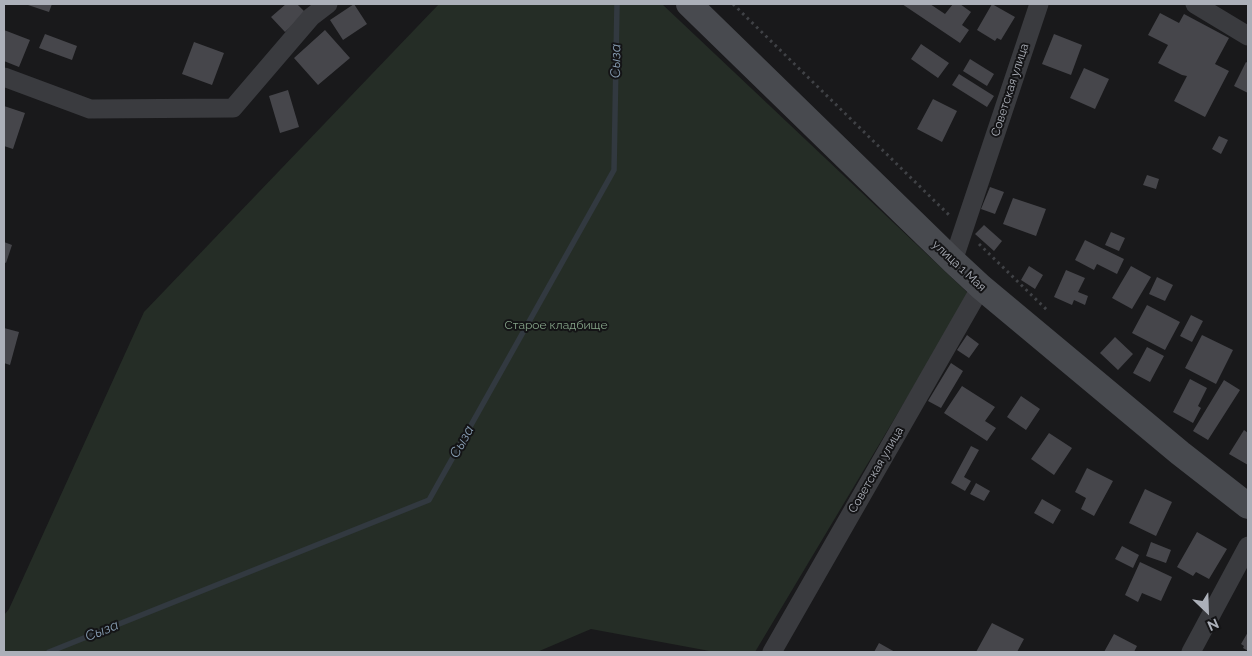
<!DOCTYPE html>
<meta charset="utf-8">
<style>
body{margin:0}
#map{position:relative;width:1252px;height:656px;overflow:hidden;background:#19191b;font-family:Raleway,sans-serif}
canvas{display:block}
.frame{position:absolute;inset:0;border:5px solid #acb0b9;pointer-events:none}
.north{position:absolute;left:1182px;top:586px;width:50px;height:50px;-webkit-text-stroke:4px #141416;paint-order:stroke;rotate:156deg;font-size:14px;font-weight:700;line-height:20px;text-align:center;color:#acb0b9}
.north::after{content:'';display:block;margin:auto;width:18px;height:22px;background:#acb0b9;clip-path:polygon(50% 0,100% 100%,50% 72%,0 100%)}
</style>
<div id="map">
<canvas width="1252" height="656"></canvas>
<div class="frame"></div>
<div class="north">N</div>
</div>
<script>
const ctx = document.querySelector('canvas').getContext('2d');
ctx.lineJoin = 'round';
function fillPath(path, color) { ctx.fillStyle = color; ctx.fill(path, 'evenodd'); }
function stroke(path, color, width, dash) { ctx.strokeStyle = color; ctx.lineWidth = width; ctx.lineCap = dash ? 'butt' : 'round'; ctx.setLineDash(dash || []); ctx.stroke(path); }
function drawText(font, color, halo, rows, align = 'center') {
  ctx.font = font + ' Raleway,sans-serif'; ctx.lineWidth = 4; ctx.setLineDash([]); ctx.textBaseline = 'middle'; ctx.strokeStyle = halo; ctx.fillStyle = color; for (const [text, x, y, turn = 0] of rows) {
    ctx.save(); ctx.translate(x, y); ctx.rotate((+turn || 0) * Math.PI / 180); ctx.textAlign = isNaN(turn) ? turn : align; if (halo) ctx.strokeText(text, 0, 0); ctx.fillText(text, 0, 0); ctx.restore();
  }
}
fillPath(new Path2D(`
 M439,4H662L969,294L755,652H715L591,629L537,652H4V615L9,609L144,312Z`), '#252d26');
stroke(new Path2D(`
 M49,652L429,500L614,170L617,4`), '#323940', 5.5);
fillPath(new Path2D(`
 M25,4H52L49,12Z
 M286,4H297L306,13L285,32L271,17Z
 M354,4L367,24L343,40L330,20Z
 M902,4H930L945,14L953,4H960L971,12L962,25L969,30L960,43Z
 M992,4L1015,17L1001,40L997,38L995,41L977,30Z
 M1160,13L1179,23L1184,14L1229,38L1215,64L1229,71L1205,117L1174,101L1187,76L1182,75L1158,63L1168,45L1148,35Z
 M4,30L30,40L19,67L4,61Z
 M325,30L350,58L318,85L294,58Z
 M45,34L77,46L72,60L39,48Z
 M1054,34L1082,45L1071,75L1042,64Z
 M194,42L224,53L212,85L182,74Z
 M921,44L949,63L938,78L911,59Z
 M970,59L994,74L987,86L963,71Z
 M1246,62L1248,63V93L1234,86Z
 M1084,68L1109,79L1095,109L1070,98Z
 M959,74L994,96L987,107L952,85Z
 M288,90L299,127L280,133L269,96Z
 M933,99L957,111L942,142L917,129Z
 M4,106L25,113L13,149L4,146Z
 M1219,136L1228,140L1221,154L1212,149Z
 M1147,175L1159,179L1156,189L1143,185Z
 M990,187L1004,192L995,214L981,209Z
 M1013,198L1046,209L1036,236L1003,224Z
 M984,225L1002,241L994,251L975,234Z
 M1111,232L1125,238L1119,251L1105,245Z
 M1085,240L1124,259L1117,274L1097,264L1094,270L1075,260Z
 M4,242L12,245L6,263L4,262Z
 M1029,266L1043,275L1035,289L1021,280Z
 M1131,266L1151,277L1132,309L1112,298Z
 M1066,270L1085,278L1078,292L1088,296L1085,305L1074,300L1072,305L1054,297Z
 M1157,277L1173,285L1165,301L1149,294Z
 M1147,305L1180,322L1165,350L1132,333Z
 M1191,315L1203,321L1192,342L1180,336Z
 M4,328L19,332L10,365L4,363Z
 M967,335L979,344L969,358L957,350Z
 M1202,335L1233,350L1216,384L1185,368Z
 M1115,337L1133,354L1118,370L1100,353Z
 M1147,347L1164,356L1150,382L1133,373Z
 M951,363L963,371L941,408L928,401Z
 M1190,379L1207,388L1198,406L1201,408L1193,423L1173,412Z
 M1224,380L1240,390L1208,440L1193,431Z
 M962,386L995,407L985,421L996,428L987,441L944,413Z
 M1021,396L1040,409L1026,430L1007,417Z
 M1244,430L1248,433V465L1229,454Z
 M1049,433L1072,448L1054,475L1031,459Z
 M971,446L979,450L964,477L971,481L965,491L951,483Z
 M1087,468L1113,481L1094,516L1081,509L1086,498L1075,492Z
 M976,483L990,491L984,501L970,494Z
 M1145,489L1172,502L1156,536L1129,523Z
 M1042,499L1061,510L1053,524L1034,513Z
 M1197,532L1227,549L1209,579L1196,572L1193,576L1177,567Z
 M1151,542L1171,550L1166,563L1146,556Z
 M1122,546L1139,555L1133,568L1115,559Z
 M1140,562L1172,577L1161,601L1142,593L1138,602L1125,595Z
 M992,623L1024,639L1017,652H976Z
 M1248,632V651L1243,648L1244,646L1241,644Z
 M1114,634L1137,646L1134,652H1104Z
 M879,643L895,652H874Z`), '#46464b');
stroke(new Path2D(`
 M733,4L949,215
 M979,244L1048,311`), '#404246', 3, [2.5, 4]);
stroke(new Path2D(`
 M1195,4L1248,36
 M4,77L90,109L233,108L311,17L328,4
 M953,261L1039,4
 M772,652L981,287
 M1191,652L1248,546`), '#3a3b3f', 19);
stroke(new Path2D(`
 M689,4L953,261L981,287L1180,453L1248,506`), '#484a4f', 26);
drawText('12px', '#acb0b9', '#141416', [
 ["Советская улица",1010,90,-72],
 ["улица 1 Мая",959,266,43],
 ["Советская улица",876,470,-60]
]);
drawText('12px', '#85a388', '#141416', [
 ["Старое кладбище",556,325]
]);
drawText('italic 14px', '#869cb1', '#141416', [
 ["Сыза",616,61,-89],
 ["Сыза",462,442,-61],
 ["Сыза",102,631,-22]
]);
</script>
